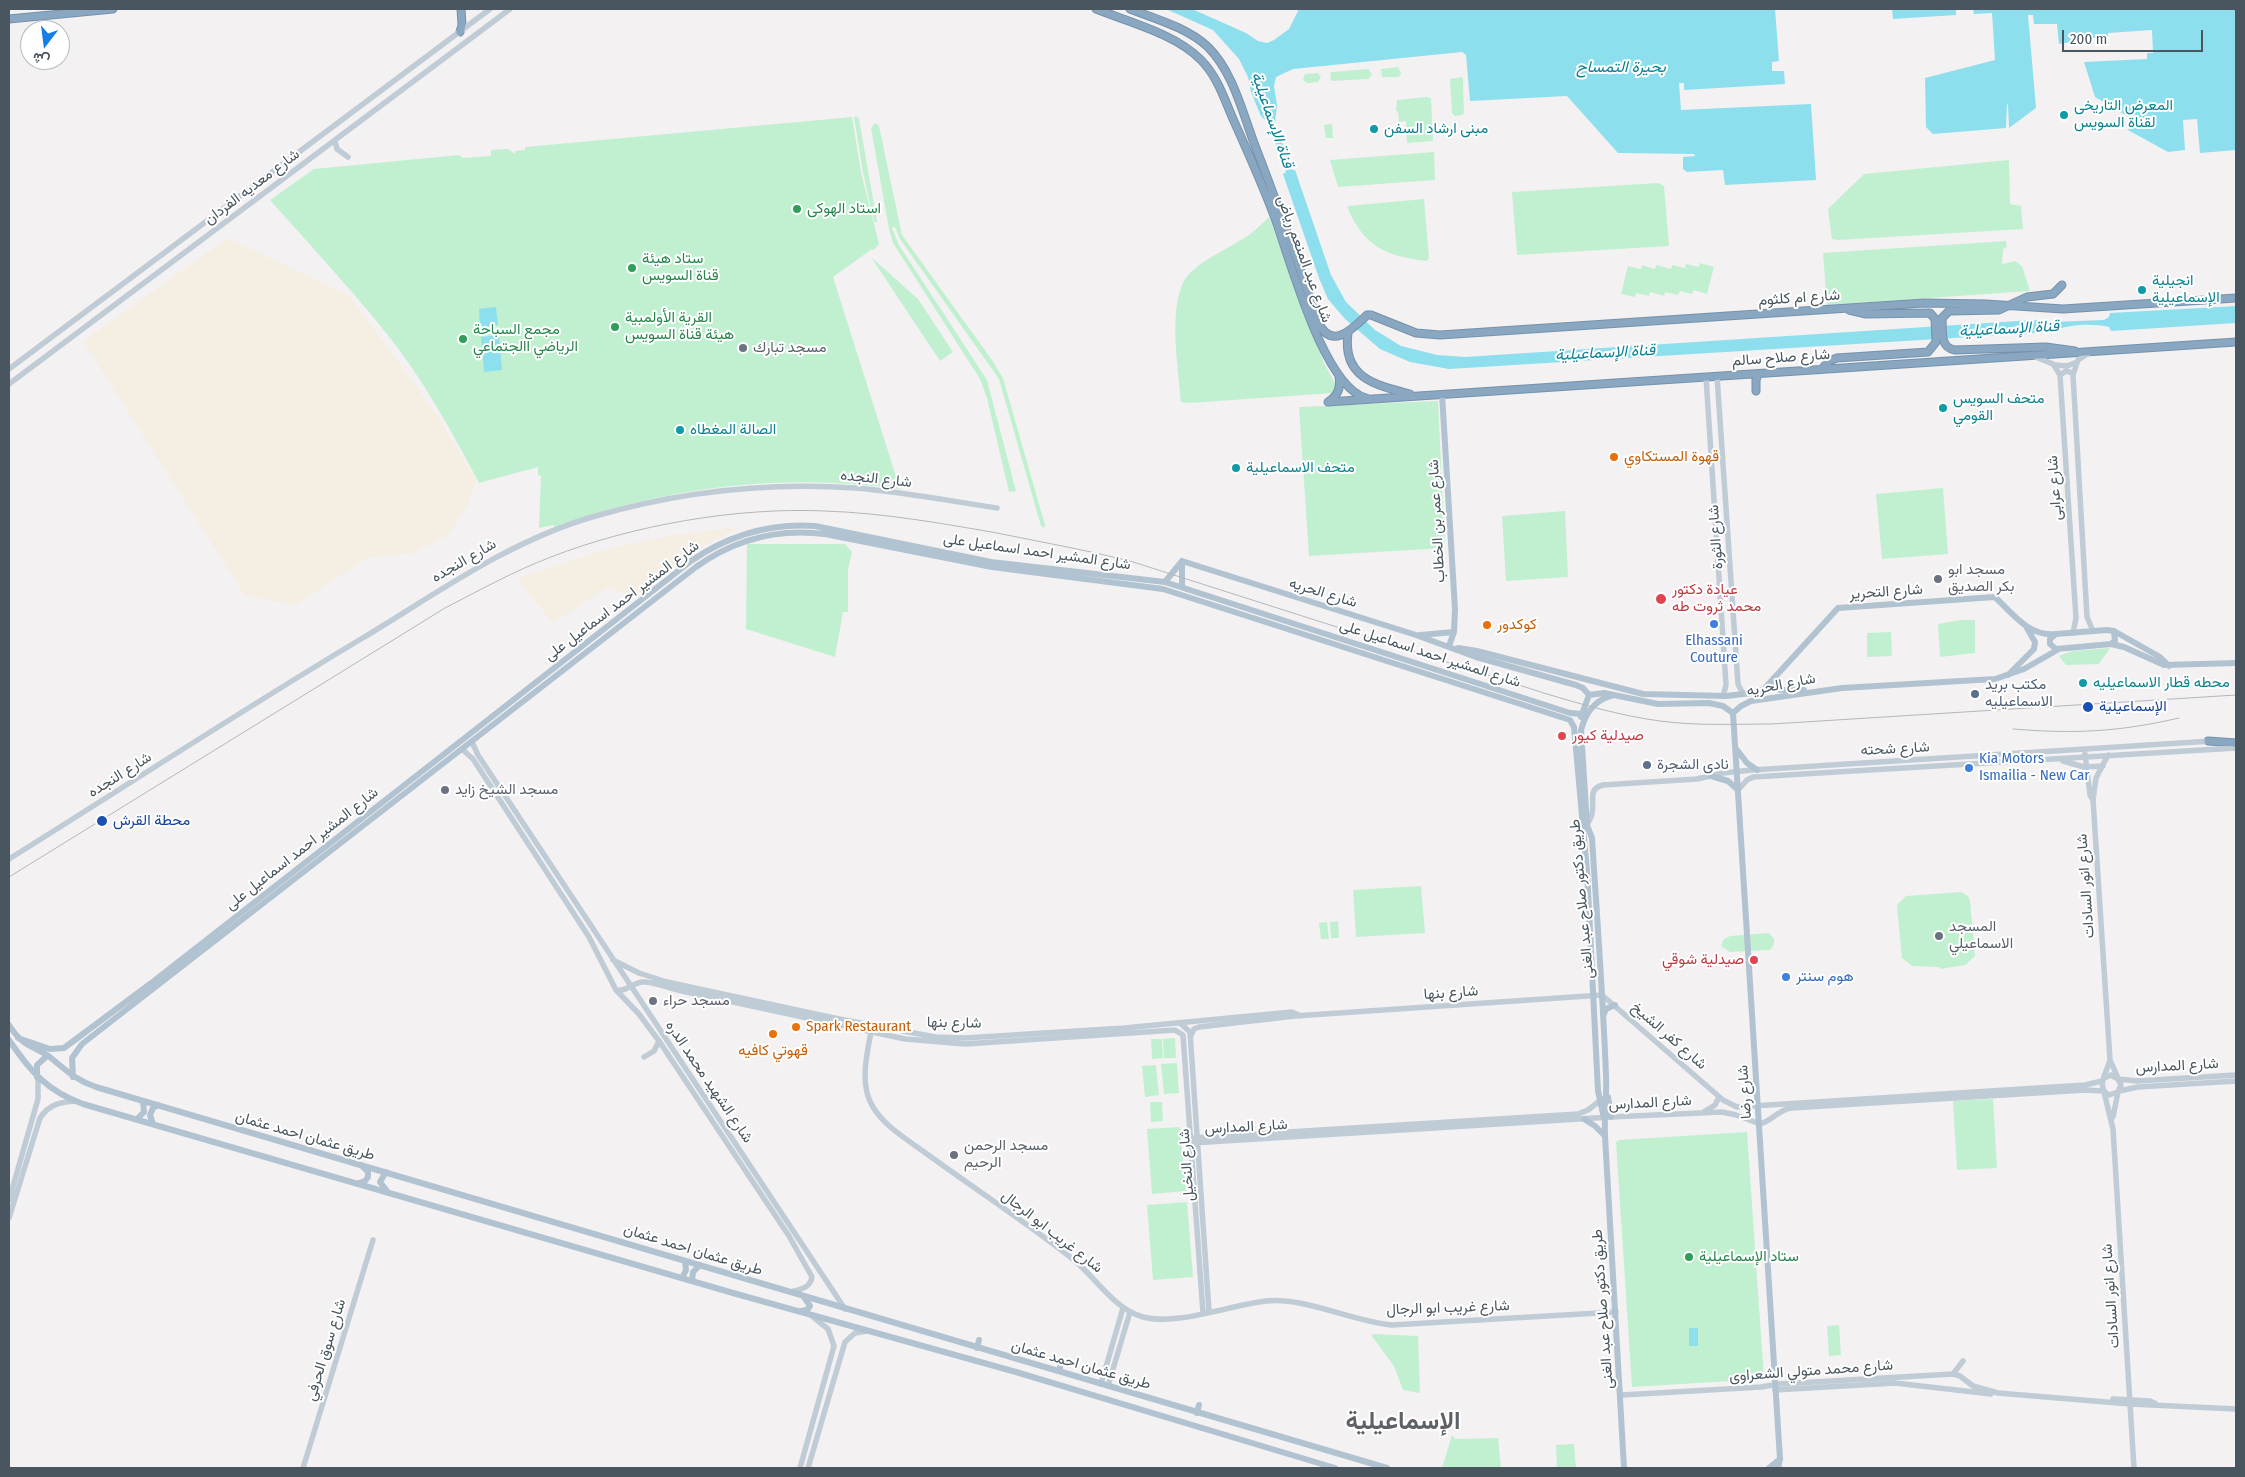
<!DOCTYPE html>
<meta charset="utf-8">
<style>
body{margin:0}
#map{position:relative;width:2245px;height:1477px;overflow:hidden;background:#f4f1f2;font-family:"Fira Sans Condensed",Vazirmatn,sans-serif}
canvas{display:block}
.frame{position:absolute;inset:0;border:10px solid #49565f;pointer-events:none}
.north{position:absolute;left:20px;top:20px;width:50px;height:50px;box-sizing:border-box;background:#fff;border:1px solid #b6bbbf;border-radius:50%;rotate:195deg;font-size:14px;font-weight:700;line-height:20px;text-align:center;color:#49565f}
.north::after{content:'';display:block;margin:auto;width:18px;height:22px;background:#177de8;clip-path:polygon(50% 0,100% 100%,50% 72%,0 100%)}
.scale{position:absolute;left:2062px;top:30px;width:141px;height:22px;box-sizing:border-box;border:2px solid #49565f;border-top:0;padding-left:6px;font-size:15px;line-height:18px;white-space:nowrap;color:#49565f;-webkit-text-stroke:4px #fff;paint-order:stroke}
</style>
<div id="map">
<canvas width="2245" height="1477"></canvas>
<div class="frame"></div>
<div class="north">ش</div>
<div class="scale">200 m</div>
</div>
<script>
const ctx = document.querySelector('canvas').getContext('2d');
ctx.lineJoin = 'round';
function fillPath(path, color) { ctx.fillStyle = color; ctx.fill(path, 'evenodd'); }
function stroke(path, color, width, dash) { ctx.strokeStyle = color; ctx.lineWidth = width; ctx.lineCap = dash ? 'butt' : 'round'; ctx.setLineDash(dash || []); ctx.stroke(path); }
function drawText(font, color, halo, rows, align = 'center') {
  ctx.font = font + ' "Fira Sans Condensed",Vazirmatn,sans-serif'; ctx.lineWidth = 4; ctx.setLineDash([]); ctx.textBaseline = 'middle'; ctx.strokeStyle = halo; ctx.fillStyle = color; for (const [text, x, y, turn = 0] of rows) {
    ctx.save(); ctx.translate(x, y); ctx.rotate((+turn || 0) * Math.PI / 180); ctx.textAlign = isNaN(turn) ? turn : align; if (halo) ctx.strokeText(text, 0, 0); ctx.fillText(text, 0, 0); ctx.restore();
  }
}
fillPath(new Path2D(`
 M1398,67L1401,73L1399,77H1382L1381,69Z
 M1368,69L1372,74L1369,79L1332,81L1330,78L1331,72Z
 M1318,73L1321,77L1318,82L1307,83L1303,80L1305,74Z
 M1461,77L1463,79L1464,113L1462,115L1455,116L1452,113L1450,79Z
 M1426,97L1431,98L1433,141L1407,143L1406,121L1399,122L1398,111H1396L1397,100Z
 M856,116L859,119L877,222H874L863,172L854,117Z
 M852,117L861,172L879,244L874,250L872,249L833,277L900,489C801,475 703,483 607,510C589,515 570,522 554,527L553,525L539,528L541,476L538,475V467L479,483C452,432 423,379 387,334C350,288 309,244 270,200L314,169L459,155L463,158L491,156V150L508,149L515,154V151L525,150V147Z
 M875,123L879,126L902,235L992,360L1003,378L1045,525L1044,528L1041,526L999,379L900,239L895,227L892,228L899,245L987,380L1016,491L1009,492L987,398L980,379L893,243L889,229L871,128Z
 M1332,124L1333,138H1326L1324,125Z
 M1434,152L1435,180L1338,187L1330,160Z
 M2009,160L2010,204L2021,206L2023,229L1838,240L1832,239L1828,209L1864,174Z
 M1658,183L1664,186L1669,246L1517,255L1512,192Z
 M1424,199L1429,259L1426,261C1385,256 1363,246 1347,206Z
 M1269,217L1324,363L1336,385L1333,393L1189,403L1181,402C1179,368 1165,296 1191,272C1208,256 1230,248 1249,235C1256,230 1262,223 1269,217Z
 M2006,241L2007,247L2003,249L2002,264L2015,261L2022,266L2030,291L1827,305L1823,253Z
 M871,257L918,299L953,352L940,361Z
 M1700,263L1714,267L1707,294L1694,290L1692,294L1680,291L1678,295L1665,292L1664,296L1650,292L1649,296L1636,293L1635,297L1621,294L1628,266L1641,269L1642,265L1655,269L1656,265L1671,269L1672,265L1685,268L1686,264L1699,267Z
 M1438,401L1445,548L1309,556L1299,407Z
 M1943,488L1948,554L1882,559L1876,494Z
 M1565,511L1568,577L1506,581L1502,516Z
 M747,544H845L852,552L848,570V612H843L835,657L746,629Z
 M1961,620H1975V653L1940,657L1938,624Z
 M1891,632L1892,656L1867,657V633Z
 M2110,648L2099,664L2066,665L2059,656L2072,651Z
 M1421,886L1425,933L1356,937L1353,890Z
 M1961,892L1968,896L1970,901L1975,956L1965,965L1940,969L1939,967L1912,966L1902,958L1897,905L1906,896Z
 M1338,921L1339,938H1331L1330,922Z
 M1327,922L1329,939H1321L1319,923Z
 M1769,933L1774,939V944L1770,950L1730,952L1721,946L1723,940L1730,936Z
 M1175,1038L1176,1058H1164L1163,1039Z
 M1151,1039H1162L1163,1058L1152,1059Z
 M1177,1063L1179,1093L1164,1094L1161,1064Z
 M1156,1065L1159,1095L1145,1097L1142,1066Z
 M1993,1099L1997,1168L1957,1170L1953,1101Z
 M1150,1102H1162L1163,1121L1151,1122Z
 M1180,1127L1186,1191L1152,1194L1147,1129Z
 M1747,1132L1764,1379L1632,1387L1616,1142L1619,1140Z
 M1187,1202L1193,1277L1153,1280L1147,1205Z
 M1839,1325L1841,1355L1829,1356L1827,1326Z
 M1374,1334L1418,1336L1420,1393L1403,1390L1394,1366L1371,1335Z
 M1452,1435L1455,1439L1498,1438L1501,1468H1442Z
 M1574,1444L1576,1468H1557L1556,1445Z`), '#c1f0d1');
fillPath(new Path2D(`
 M228,238L350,296L437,415L476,480L468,505L448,535L413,553L368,558L295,605L245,596L83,341Z
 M744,526L701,547L637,597L607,588L553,623L519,582L520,577L608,549L673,535Z`), '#f4eee3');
fillPath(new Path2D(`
 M1166,9H1192L1246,33L1258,41L1267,43L1274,40L1289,29L1299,9H1775L1779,61L1772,62V71H1784L1785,84L1684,90V83H1679L1681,110L1811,104L1816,180L1725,185L1723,170L1687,172L1683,169V157L1695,156L1694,154L1618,153L1567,96L1470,101L1466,55L1462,52L1293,69L1276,77L1274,86L1277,105L1275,123L1292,170H1295L1331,275L1346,302L1375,330L1401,346L1437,355L1465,357L2033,320L2051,322L2104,320L2109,317L2110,313L2236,306V323L2111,331L2109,327C2093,323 2067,324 2051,332L1449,369L1410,362L1380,349L1345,319L1328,299L1319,278L1283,174L1286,172L1269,124L1261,116L1251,92L1248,77L1239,59L1213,30Z
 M1892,9H1956V15L1893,19Z
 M1973,9H2236V150L2200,153L2197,119L2183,120L2185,150L2168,152L2128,130L2134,120L2095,97L2084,62L2147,59V53H2153L2152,30L2108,33V37L2072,39L2071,42L2059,44L2057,24H2034L2033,15H2028L2036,108L2009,128L2008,104L2007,105L2006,128L1933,134L1926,127L1925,78L1995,60L1992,13L1974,14Z
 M496,307L498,325L480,327L479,309Z
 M499,335L502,370L484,372L481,337Z
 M1689,1328H1698V1346H1689Z`), '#8ddfee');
const highway = new Path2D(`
 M1096,9C1129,22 1176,34 1201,60C1217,76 1224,98 1233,119C1247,150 1261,181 1273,213C1289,254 1322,386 1366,398
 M1130,9C1156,19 1188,28 1208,47C1233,72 1242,111 1254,143C1277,202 1298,262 1318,322C1332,351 1352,329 1367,315H1371L1416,333L1440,335L1924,303L1986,304L2063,309L2236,298
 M9,19L113,9
 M460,32L462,25L461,9
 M2062,285L2053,294L2027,297L1999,310L1949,311L1942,318C1943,331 1939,347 1955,350L2046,347L2075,351
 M1348,333C1342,377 1374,385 1410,394
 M1822,369L1829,361L1837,358L1928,352L1936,342L1935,319L1930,313L1866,314L1849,310
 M1756,391V380L1758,374
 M1328,402L2236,342
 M1328,402C1338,396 1341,388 1339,377
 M2208,741L2236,743`);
stroke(highway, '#7492ac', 9);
stroke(new Path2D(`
 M335,141L337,149L348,157
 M2089,353L2078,360L2073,375L2087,617L2093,631
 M2033,356L2053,364L2060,375L2076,618L2073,633
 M2055,365L2067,366L2077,362
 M9,369L490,9
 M2060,375L2066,371L2073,373
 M1717,376L1738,684L1743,694
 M1706,377L1726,685L1723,696
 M9,384L510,9
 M472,742L478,755L845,1309
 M462,749L473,759L589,937L616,990L639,1014L659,1041L789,1236L812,1277C810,1288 801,1289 791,1292
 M2085,754L2090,795L2093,800
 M2063,761L2084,767L2103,766
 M1738,790L1747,780L1753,777L2236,748
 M1587,825C1589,821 1592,817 1592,813C1595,801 1587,789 1603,785L1697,779L1723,773L1752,770L2212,741
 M9,859C126,786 242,710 361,639C436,594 507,542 592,517C677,492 768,482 856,488C904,492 950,501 997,508
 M613,960L639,973L667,982L834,1018L935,1037L965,1038L1124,1028L1292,1012L1301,1016
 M616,990C627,992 632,983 642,982C654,981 670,989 682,991L905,1039L965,1044L1175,1030L1183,1035L1203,1313
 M1181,1024L1190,1032L1209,1312
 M872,1026C868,1051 858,1083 873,1107C885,1127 908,1140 927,1154C975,1189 1026,1222 1074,1260C1096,1278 1114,1309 1143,1317C1177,1326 1230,1305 1266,1301C1305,1297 1351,1321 1392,1325L1616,1312
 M1190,1037L1194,1029L1199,1027L1295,1016L1602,995L1723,1100L1737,1107L2085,1085L2102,1081
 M644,1057L654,1051L659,1041
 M2110,1060L2118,1078
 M2104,1078L2111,1075L2118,1079L2121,1085L2118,1092L2109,1095C2095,1087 2107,1072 2110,1060L2093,800L2096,778L2108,755
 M2118,1079L2137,1081L2236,1075
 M2119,1091L2138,1087L2236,1081
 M2104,1092L2113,1129L2134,1468
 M1705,1111L1715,1105L1719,1097
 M2113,1117L2118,1092
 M1192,1138L1578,1114L1588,1110L1602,1099
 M1192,1143L1611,1117L1722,1112L1736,1115L1760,1124C1772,1121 1778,1110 1791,1108L2085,1090L2103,1091
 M9,1200L38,1099V1078
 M9,1218L40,1118C49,1104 61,1102 76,1101
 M1953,1374L1963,1361
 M1101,1384L1123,1308
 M1108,1386L1130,1312
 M1775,1390L1895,1383L1991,1394
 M1622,1395L1761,1387L1779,1384L1953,1374L1960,1376L1973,1386L1998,1393L2130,1404L2236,1409
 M2113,1399L2150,1401L2156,1404
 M303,1468L373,1240
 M800,1468L834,1346L828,1329L812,1316
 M808,1468L845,1342L855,1333L867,1331`), '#bfcbd5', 5.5);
stroke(new Path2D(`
 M1442,394L1455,609L1454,632L1449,646
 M1182,561L1416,635L1476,657L1576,685L1583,688L1589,695
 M1182,561V587
 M1165,582L1182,561
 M2107,630L2114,631L2115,641L2111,644L2056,649L2050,644V639L2056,634Z
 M2114,631L2160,657L2169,666
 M1420,635L1454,632
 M2111,644L2124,647L2164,665L2236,663
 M1458,648L1477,651L1643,694L1726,696L1752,693L1764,689L1838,608L1995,597C2013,614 2029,637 2056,634
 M2008,675L2034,649L2035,642L2027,628
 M1771,682L1780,690H1804
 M1589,695L1604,693L1658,704L1709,703L1723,706L1733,713
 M1614,695C1595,699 1586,712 1581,730L1587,825L1592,838C1597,917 1603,996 1606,1075C1607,1095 1604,1115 1605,1136L1624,1468
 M1733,713L1780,1459L1778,1468
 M1733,713L1741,706L1751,701L1842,688L1995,679L2024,669L2059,649
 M1581,717L1589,695
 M1737,750L1747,763L1757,770
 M1711,776L1728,781L1738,790
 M1604,1014L1606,1009L1615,1005
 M9,1025C24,1049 33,1044 51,1058C67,1071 76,1080 96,1087L1387,1468
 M18,1038L50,1049L64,1048L150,984L691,561C729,535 770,523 815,526L991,562L1165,582L1570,713L1582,714
 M9,1040C30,1071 47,1091 83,1104L733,1293L1016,1372L1335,1468
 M37,1077V1065L47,1056
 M73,1077L72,1058L82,1044L696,567C735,539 777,528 825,534L992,567L1163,589L1570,720L1574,727L1587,871L1598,1091L1604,1118
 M1608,1097L1611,1117
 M137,1119L144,1112L143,1101
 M1584,1119L1595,1126L1605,1136
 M153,1124L150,1115L153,1108L158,1105
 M386,1172L380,1182L387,1191
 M359,1183L365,1181L368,1177V1172L362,1166
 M682,1278L686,1270L685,1261
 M692,1281L693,1272L700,1265
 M801,1311L807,1310L810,1306L804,1297
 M977,1348L979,1340
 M1059,1371L1061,1364
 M1197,1413L1199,1405
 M1769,1468L1780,1459`), '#b1c2d0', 6);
stroke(highway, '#89a7c0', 7);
stroke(new Path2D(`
 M2013,729C2074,734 2119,732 2179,718
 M9,877L445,608C480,590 514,571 551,557C633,525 737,507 825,511C883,513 940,523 997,533C1041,542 1086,550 1130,561L1547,694C1584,705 1622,716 1660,721C1697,726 1735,724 1772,724L2236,695`), '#b3b7bc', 1);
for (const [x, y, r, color] of [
 [2064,115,5,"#0f9aa8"],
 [1374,129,5,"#0f9aa8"],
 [797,209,5,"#2e9e5b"],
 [632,268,5,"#2e9e5b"],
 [2142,290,5,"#0f9aa8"],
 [615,327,5,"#2e9e5b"],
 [463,339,5,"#2e9e5b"],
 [743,348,5,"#6b7280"],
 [1943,408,5,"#0f9aa8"],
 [680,430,5,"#0f9aa8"],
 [1614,457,5,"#e8710a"],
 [1236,468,5,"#0f9aa8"],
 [1938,579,5,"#6b7280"],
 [1661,599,6,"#e0444e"],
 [1714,624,5,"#3f7fe0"],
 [1487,625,5,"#e8710a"],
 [2083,683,5,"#0f9aa8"],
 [1975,694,5,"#5c6f8a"],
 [2088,707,6,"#1a4fb4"],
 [1562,736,5,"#e0444e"],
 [1647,765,5,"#5c6f8a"],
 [1969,768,5,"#3f7fe0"],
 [445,790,5,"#6b7280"],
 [102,821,6,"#1a4fb4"],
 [1939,936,5,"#6b7280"],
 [1754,960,5,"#e0444e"],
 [1786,977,5,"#3f7fe0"],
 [653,1001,5,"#6b7280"],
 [796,1027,5,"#e8710a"],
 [773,1034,5,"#e8710a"],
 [954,1155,5,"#6b7280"],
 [1689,1257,5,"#2e9e5b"]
]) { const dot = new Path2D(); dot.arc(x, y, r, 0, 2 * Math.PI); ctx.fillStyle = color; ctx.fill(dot); stroke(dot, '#fff', 2); }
drawText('15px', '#0d838f', '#fff', [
 ["المعرض التاريخى",2074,106],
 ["لقناة السويس",2074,123],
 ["مبنى ارشاد السفن",1384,129],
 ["انجيلية",2152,281],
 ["الإسماعيلية",2152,298],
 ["متحف السويس",1953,399],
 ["القومي",1953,416],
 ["الصالة المغطاه",690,430],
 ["متحف الاسماعيلية",1246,468],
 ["محطه قطار الاسماعيليه",2093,683]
], 'left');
drawText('15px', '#49565f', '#fff', [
 ["شارع معديه الفردان",252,187,-37],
 ["شارع عبد المنعم رياض",1304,259,70],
 ["شارع ام كلثوم",1799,298,-4],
 ["شارع صلاح سالم",1781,358,-4],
 ["شارع النجده",876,479,6],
 ["شارع عرابى",2055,488,-94],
 ["شارع عمر بن الخطاب",1437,521,-93],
 ["شارع الثورة",1716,537,-94],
 ["شارع المشير احمد اسماعيل على",1037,552,8],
 ["شارع النجده",464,561,-30],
 ["شارع التحرير",1886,592,-4],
 ["شارع الحريه",1323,593,17],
 ["شارع المشير احمد اسماعيل على",622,601,-37],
 ["شارع المشير احمد اسماعيل على",1430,654,18],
 ["شارع الحريه",1781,685,-11],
 ["شارع شحته",1895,749,-3],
 ["شارع النجده",120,775,-32],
 ["شارع المشير احمد اسماعيل على",302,849,-38],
 ["شارع انور السادات",2086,886,-94],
 ["طريق دكتور صلاح عبد الغنى",1582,899,-95],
 ["شارع بنها",1451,993,-4],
 ["شارع بنها",954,1023,1],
 ["شارع كفر الشيخ",1669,1036,41],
 ["شارع المدارس",2177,1066,-3],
 ["شارع الشهيد محمد الدره",709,1082,56],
 ["شارع رضا",1745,1092,-94],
 ["شارع المدارس",1650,1103,-3],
 ["شارع المدارس",1246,1127,-3],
 ["طريق عثمان احمد عثمان",305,1136,16],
 ["شارع النخيل",1187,1165,-94],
 ["شارع غريب ابو الرجال",1052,1232,38],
 ["طريق عثمان احمد عثمان",693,1250,17],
 ["شارع انور السادات",2111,1296,-94],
 ["شارع غريب ابو الرجال",1448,1308,-2],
 ["طريق دكتور صلاح عبد الغنى",1603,1309,-94],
 ["شارع سوق الحرفي",326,1350,-73],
 ["طريق عثمان احمد عثمان",1081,1365,16],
 ["شارع محمد متولي الشعراوى",1811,1371,-4]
]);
drawText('15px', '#27864d', '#fff', [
 ["استاد الهوكى",807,209],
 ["ستاد هيئة",642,259],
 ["قناة السويس",642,276],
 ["القرية الأولمبية",625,318],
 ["هيئة قناة السويس",625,335],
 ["مجمع السباحة",473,330],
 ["الرياضي االجتماعي",473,347],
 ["ستاد الإسماعيلية",1699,1257]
], 'left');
drawText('15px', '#5b616d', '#fff', [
 ["مسجد تبارك",753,348],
 ["مسجد ابو",1948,570],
 ["بكر الصديق",1948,587],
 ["مسجد الشيخ زايد",455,790],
 ["المسجد",1949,927],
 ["الاسماعيلي",1949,944],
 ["مسجد حراء",663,1001],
 ["مسجد الرحمن",964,1146],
 ["الرحيم",964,1163]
], 'left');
drawText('15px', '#c56008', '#fff', [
 ["قهوة المستكاوي",1624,457],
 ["كوكدور",1497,625],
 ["Spark Restaurant",806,1027],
 ["قهوتي كافيه",773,1051,"center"]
], 'left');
drawText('15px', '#be3a42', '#fff', [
 ["عيادة دكتور",1672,590],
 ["محمد ثروت طه",1672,607],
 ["صيدلية كيور",1572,736],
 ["صيدلية شوقي",1744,960,"right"]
], 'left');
drawText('15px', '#366cbe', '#fff', [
 ["Elhassani",1714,641,"center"],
 ["Couture",1714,658,"center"],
 ["Kia Motors",1979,759],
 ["Ismailia - New Car",1979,776],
 ["هوم سنتر",1796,977]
], 'left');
drawText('15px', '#4e5e75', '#fff', [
 ["مكتب بريد",1985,685],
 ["الاسماعيليه",1985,702],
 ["نادى الشجرة",1657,765]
], 'left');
drawText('15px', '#164399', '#fff', [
 ["الإسماعيلية",2099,707],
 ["محطة القرش",113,821]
], 'left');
drawText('italic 16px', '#0c8298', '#fff', [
 ["بحيرة التمساح",1621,68],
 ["قناة الإسماعيلية",1272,120,71],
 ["قناة الإسماعيلية",2009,329,-3],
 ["قناة الإسماعيلية",1605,353,-3]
]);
drawText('bold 25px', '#5e6267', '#fff', [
 ["الإسماعيلية",1403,1422]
]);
</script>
